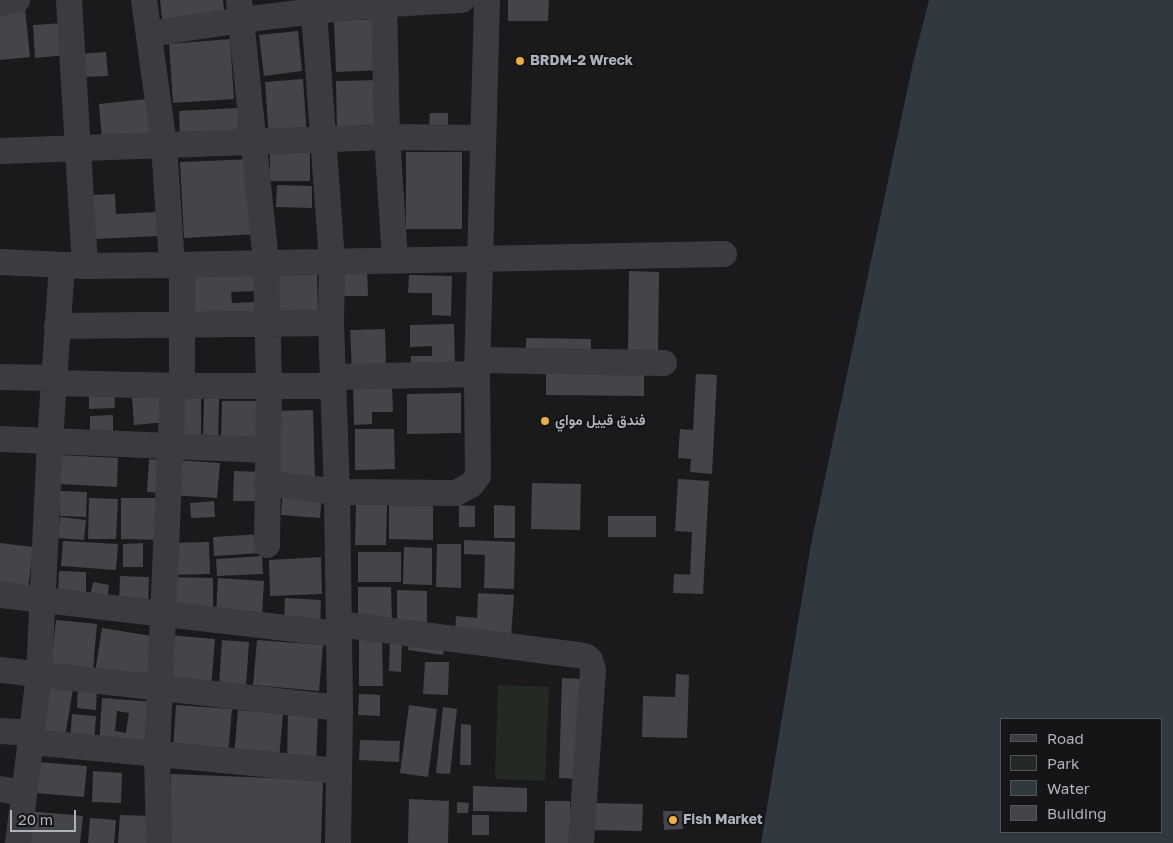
<!DOCTYPE html>
<meta charset="utf-8">
<style>
body{margin:0}
#map{position:relative;width:1173px;height:843px;overflow:hidden;background:#1a1a1c;font-family:"Golos Text",sans-serif}
canvas{display:block}
.legend{position:absolute;left:1000px;top:718px;width:162px;height:115px;box-sizing:border-box;background:#151517;border:1px solid #525459;margin:0;padding:6px 9px;list-style:none;font-size:15px;color:#adb2bb}
.legend li{display:flex;align-items:center;gap:10px;height:25px}
.legend b{width:25px;border:1px solid #525459}
.scale{position:absolute;left:10px;top:810px;width:66px;height:22px;box-sizing:border-box;border:2px solid #adb2bb;border-top:0;padding-left:6px;font-size:15px;line-height:18px;white-space:nowrap;color:#adb2bb;-webkit-text-stroke:4px #151517;paint-order:stroke}
</style>
<div id="map">
<canvas width="1173" height="843"></canvas>
<ul class="legend">
<li><b style="height:6px;background:#3b3c41"></b>Road</li>
<li><b style="height:14px;background:#222a23"></b>Park</li>
<li><b style="height:14px;background:#303940"></b>Water</li>
<li><b style="height:14px;background:#444549"></b>Building</li>
</ul>
<div class="scale">20 m</div>
</div>
<script>
const ctx = document.querySelector('canvas').getContext('2d');
ctx.lineJoin = 'round';
function fillPath(path, color) { ctx.fillStyle = color; ctx.fill(path, 'evenodd'); }
function stroke(path, color, width, dash) { ctx.strokeStyle = color; ctx.lineWidth = width; ctx.lineCap = dash ? 'butt' : 'round'; ctx.setLineDash(dash || []); ctx.stroke(path); }
function drawText(font, color, halo, rows, align = 'center') {
  ctx.font = font + ' "Golos Text",Vazirmatn,sans-serif'; ctx.lineWidth = 4; ctx.setLineDash([]); ctx.textBaseline = 'middle'; ctx.strokeStyle = halo; ctx.fillStyle = color; for (const [text, x, y, turn = 0] of rows) {
    ctx.save(); ctx.translate(x, y); ctx.rotate((+turn || 0) * Math.PI / 180); ctx.textAlign = isNaN(turn) ? turn : align; if (halo) ctx.strokeText(text, 0, 0); ctx.fillText(text, 0, 0); ctx.restore();
  }
}
fillPath(new Path2D(`
 M498,685L549,687L545,781L495,779Z`), '#222a23');
fillPath(new Path2D(`
 M929,0H1173V843H761L811,544L913,63ZM1002,719H1162V832H1002Z`), '#303940');
fillPath(new Path2D(`
 M160,0H223L225,17L163,26Z
 M508,0H549L548,21H508Z
 M25,8L30,57L0,60V11Z
 M380,19L382,70L336,72L334,21Z
 M64,23L66,55L35,58L33,25Z
 M298,31L302,71L264,76L259,35Z
 M230,39L234,99L173,103L169,44Z
 M106,52L108,76L82,77L81,54Z
 M303,79L307,136L269,139L265,82Z
 M382,80L383,132L337,133L336,81Z
 M147,99L151,136L102,141L99,104Z
 M238,108L239,134L180,137L179,111Z
 M430,113H448V128H429Z
 M270,149H310V181H270Z
 M406,152H462V229H406Z
 M254,159L258,234L184,238L180,162Z
 M277,185L312,186V208L276,207Z
 M115,194L116,214L158,212L160,236L95,239L93,195Z
 M255,265L256,291L231,292L232,303L255,302V316L192,319L190,267Z
 M340,266H367L368,296H341Z
 M317,269L318,317L278,318L276,270Z
 M629,271L659,272L658,356H628Z
 M409,275L452,276L451,316L432,315V293H408Z
 M454,324L455,367L411,368V356H432V346L410,347V325Z
 M385,329L386,368L352,370L350,330Z
 M526,338L591,339V352L526,351Z
 M546,365L644,366V396L546,395Z
 M696,374L717,375L712,474L690,472L691,459L678,458L680,429L693,430Z
 M392,384L393,412H372V424L354,425L353,385Z
 M89,392H114L115,408L89,409Z
 M461,393V433L407,434V394Z
 M164,395L166,422L134,425L132,398Z
 M177,395H201V442L176,441Z
 M204,399H219L218,443H203Z
 M222,401H262L261,445L221,444Z
 M313,410L315,480L276,481L273,411Z
 M113,415V440H90V416Z
 M355,429H394L395,469L355,470Z
 M60,455L118,458L117,487L59,484Z
 M149,459L169,460L166,493L147,492Z
 M174,460L220,463L217,498L172,495Z
 M234,471L261,472V501H233Z
 M678,479L709,481L703,594L673,593L674,574L690,575L692,532L675,531Z
 M532,483L581,484L580,530L531,529Z
 M283,489L322,492L320,518L281,515Z
 M60,491L87,492L86,517L60,516Z
 M89,498L118,499L116,539H88Z
 M121,498H164V540L121,539Z
 M214,501L215,517L191,518L190,503Z
 M356,505H387L386,545H355Z
 M389,505L433,506V540L389,539Z
 M459,505L475,506V527H459Z
 M494,505L515,506V538H494Z
 M608,516H656V537H608Z
 M60,517L86,520L84,540L58,538Z
 M263,534L264,553L214,556L213,537Z
 M464,540L515,542L514,589L484,588L485,555L464,554Z
 M63,541L118,544L116,570L61,566Z
 M209,542L210,574L172,575L171,543Z
 M0,543L33,547L28,589L0,586Z
 M143,543V567H123V544Z
 M437,544H461V588L436,587Z
 M404,547L432,548V585L403,584Z
 M358,552H401V582H358Z
 M262,556L263,574L217,576L216,559Z
 M321,557L322,594L270,596L269,560Z
 M59,571L86,572V598L58,597Z
 M120,576L149,577L148,604L119,603Z
 M170,577L213,578V614H170Z
 M218,578L264,581L262,617L216,613Z
 M93,582L109,585L107,600L90,597Z
 M358,587H391L392,621H358Z
 M397,590L427,591V625H397Z
 M478,593L514,595L511,637L455,634L456,616L477,618Z
 M285,598L321,600L320,627L284,625Z
 M56,620L97,624L93,669L51,664Z
 M102,628L158,637L152,682L95,673Z
 M169,635L215,639L211,689L165,685Z
 M382,635L383,686H359V636Z
 M390,638H402L401,672L389,671Z
 M222,640L249,642L246,686L219,684Z
 M257,640L323,645L319,691L253,685Z
 M409,641L445,645L443,655L408,650Z
 M425,662H449L448,695L423,694Z
 M676,674L689,675L687,738L642,737L643,696L675,697Z
 M562,678L581,679L578,779L559,778Z
 M50,685L73,689L65,737L42,732Z
 M78,686L97,687L96,710L77,708Z
 M359,694L380,695V716L358,715Z
 M102,698L155,702L152,748L99,745ZM117,711L129,713L126,733L115,731Z
 M176,705L232,709L228,754L173,750Z
 M409,705L437,709L428,777L400,773Z
 M443,707L457,709L450,774L436,773Z
 M238,710L283,714L279,760L234,757Z
 M288,712L318,713L316,765L287,763Z
 M72,714L96,716L94,742L70,740Z
 M461,724L471,725V765H460Z
 M360,740L400,741L399,762L359,760Z
 M39,762L87,766L84,797L36,793Z
 M93,771L122,773L121,803L92,802Z
 M171,774L323,780L321,843H169Z
 M473,786L527,788V812L473,811Z
 M409,799L449,801L448,843H408Z
 M545,801H570V843H545Z
 M457,802L469,803L468,813H457Z
 M591,803L643,804L642,831L591,830Z
 M29,811L83,816L80,843H26Z
 M663,811H683V829L664,830Z
 M120,815L150,816L148,843H118Z
 M472,815H489V835H472Z
 M90,818L116,820L114,843H88Z`), '#444549');
stroke(new Path2D(`
 M69,0L85,266
 M144,0L164,145L172,265
 M239,0L266,262L269,387L267,545
 M384,0L387,137L395,259
 M0,3L17,0
 M150,34C253,17 357,4 462,0
 M0,151L387,137L482,138
 M0,262L85,266L172,265L724,254
 M57,326L331,323
 M478,360L664,363
 M0,377L54,378
 M333,377L477,374
 M54,383L182,386H334
 M182,386V265
 M0,439L267,450
 M267,483L337,492L331,323L332,261L314,11
 M0,595L338,634
 M338,624L585,656L590,660L593,670L581,843
 M0,670L340,708
 M0,731L33,733
 M32,742L338,771
 M0,789L24,793
 M18,843L39,675L50,440L62,265
 M159,843L157,755L173,386
 M338,843L340,708L337,492L456,493L471,485L478,476L477,374L487,0`), '#3b3c41', 26);
for (const [x, y, r, color] of [
 [520,61,5,"#ebb044"],
 [545,421,5,"#ebb044"],
 [673,820,5,"#ebb044"]
]) { const dot = new Path2D(); dot.arc(x, y, r, 0, 2 * Math.PI); ctx.fillStyle = color; ctx.fill(dot); stroke(dot, '#151517', 2); }
drawText('bold 14px', '#adb2bb', '#151517', [
 ["BRDM-2 Wreck",530,61],
 ["فندق قييل مواي",555,421],
 ["Fish Market",683,820]
], 'left');
</script>
